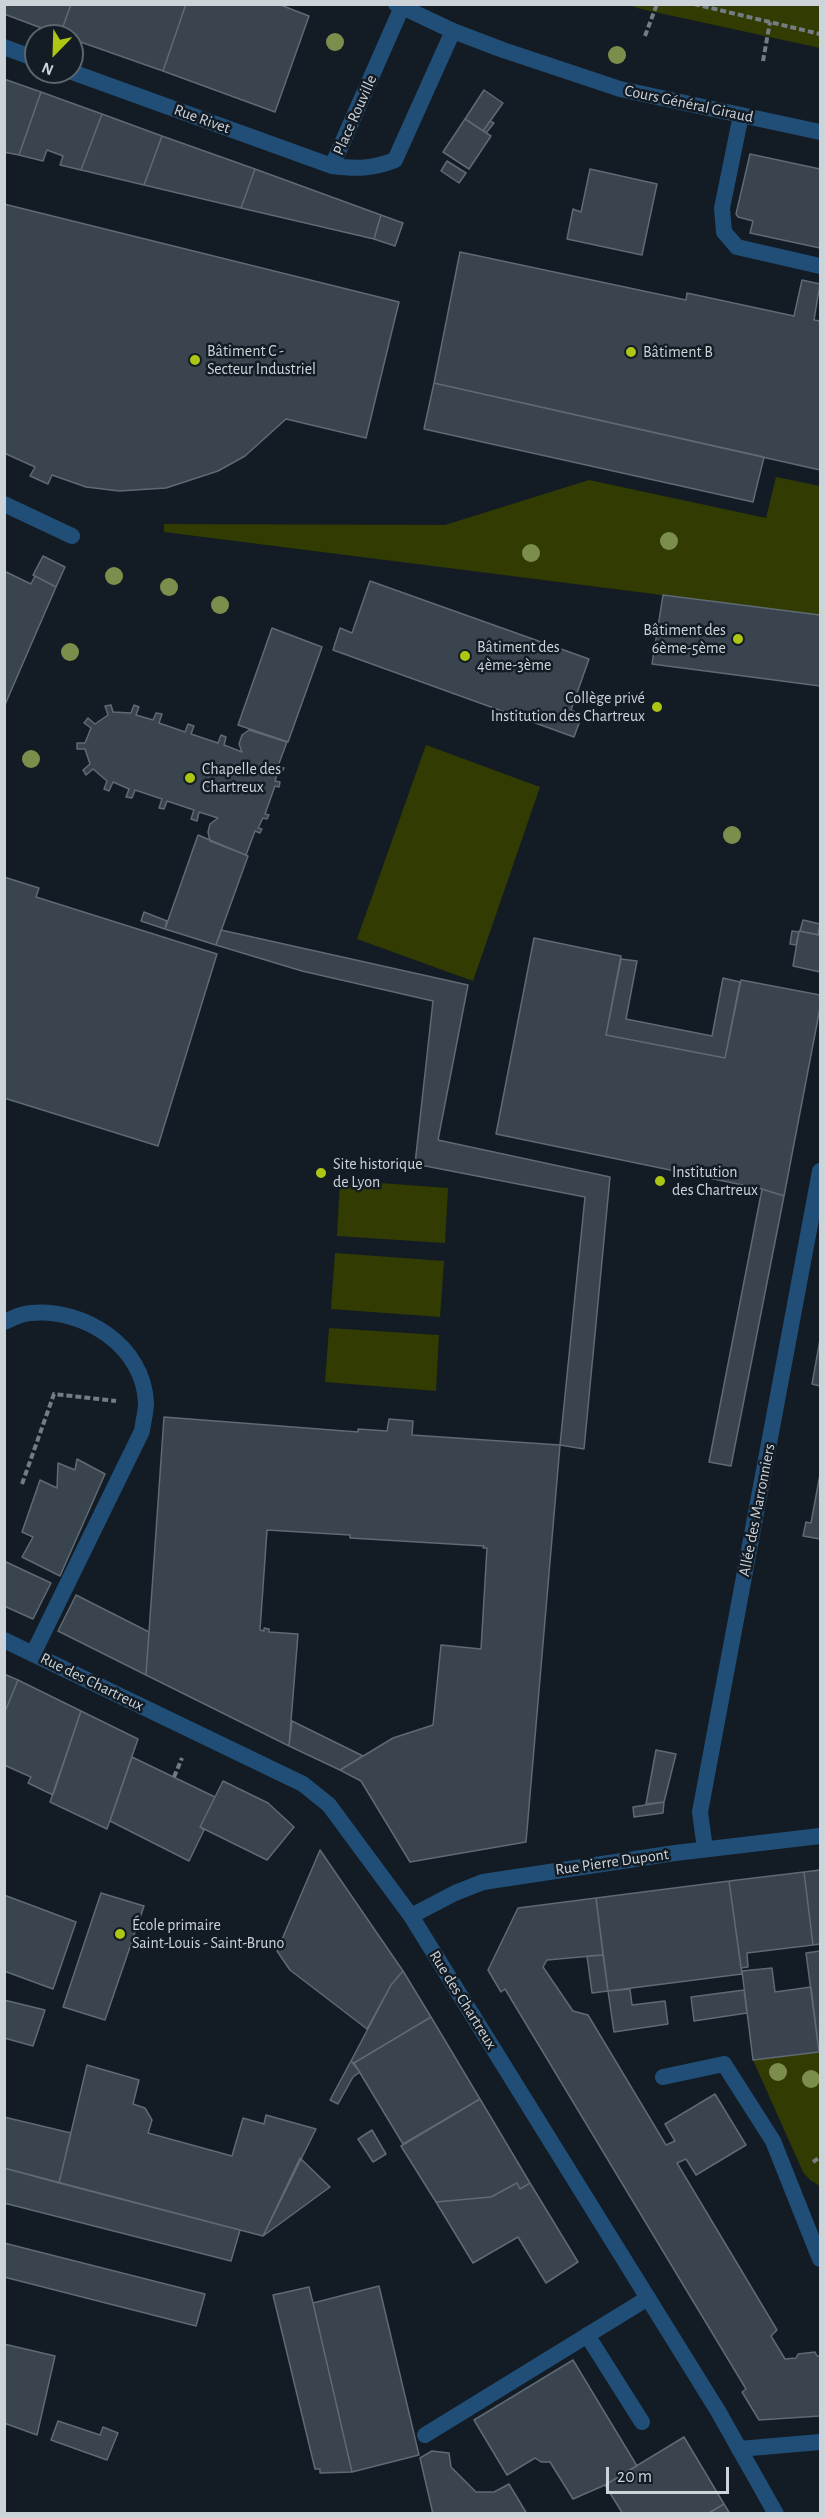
<!DOCTYPE html>
<meta charset="utf-8">
<style>
body{margin:0}
#map{position:relative;width:825px;height:2518px;overflow:hidden;background:#131c24;font-family:"Alegreya Sans",sans-serif}
canvas{display:block}
.frame{position:absolute;inset:0;border:6px solid #ccd3d9;pointer-events:none}
.north{position:absolute;left:24px;top:24px;width:60px;height:60px;box-sizing:border-box;background:#131c24;border:2px solid #5d656c;border-radius:50%;rotate:203deg;font-size:16px;font-weight:700;line-height:24px;text-align:center;color:#ccd3d9}
.north::after{content:'';display:block;margin:auto;width:21px;height:27px;background:#acc613;clip-path:polygon(50% 0,100% 100%,50% 72%,0 100%)}
.scale{position:absolute;left:606px;top:2467px;width:123px;height:27px;box-sizing:border-box;border:3px solid #ccd3d9;border-top:0;padding-left:8px;font-size:18px;line-height:21px;white-space:nowrap;color:#ccd3d9;-webkit-text-stroke:4px #131c24;paint-order:stroke}
</style>
<div id="map">
<canvas width="825" height="2518"></canvas>
<div class="frame"></div>
<div class="north">N</div>
<div class="scale">20 m</div>
</div>
<script>
const ctx = document.querySelector('canvas').getContext('2d');
ctx.lineJoin = 'round';
function fillPath(path, color) { ctx.fillStyle = color; ctx.fill(path, 'evenodd'); }
function stroke(path, color, width, dash) { ctx.strokeStyle = color; ctx.lineWidth = width; ctx.lineCap = dash ? 'butt' : 'round'; ctx.setLineDash(dash || []); ctx.stroke(path); }
function drawText(font, color, halo, rows, align = 'center') {
  ctx.font = font + ' "Alegreya Sans",sans-serif'; ctx.lineWidth = 5; ctx.setLineDash([]); ctx.textBaseline = 'middle'; ctx.strokeStyle = halo; ctx.fillStyle = color; for (const [text, x, y, turn = 0] of rows) {
    ctx.save(); ctx.translate(x, y); ctx.rotate((+turn || 0) * Math.PI / 180); ctx.textAlign = isNaN(turn) ? turn : align; if (halo) ctx.strokeText(text, 0, 0); ctx.fillText(text, 0, 0); ctx.restore();
  }
}
fillPath(new Path2D(`
 M628,5H820V48L641,9Z
 M776,477L820,486V615L164,532V524L445,525L589,480L766,518Z
 M426,745L540,787L473,981L357,939Z
 M340,1180L448,1188L445,1243L337,1236Z
 M335,1253L444,1261L440,1317L331,1309Z
 M329,1328L439,1335L436,1391L325,1382Z
 M820,2052V2186L810,2180L803,2172L753,2060Z`), '#323b02');
const building = new Path2D(`
 M4,4H71L60,35L4,14Z
 M71,4H186L163,71L72,39V36L60,35Z
 M186,4H278L309,16L275,112L163,71Z
 M4,79L41,92L19,155L4,152Z
 M484,90L503,103L483,131L465,119Z
 M41,92L102,114L81,170L60,165L63,156L47,150L43,161L19,155Z
 M102,114L162,136L144,185L81,170Z
 M465,119L491,136L469,169L443,152Z
 M490,121L494,123L486,133L483,131Z
 M162,136L255,169L241,208L144,185Z
 M750,154L820,169V248L750,233L753,221L738,217L736,214Z
 M447,161L466,173L459,183L441,171Z
 M255,169L381,215L374,239L241,208Z
 M590,169L657,184L642,255L567,239L573,209L581,212Z
 M4,204L399,302L366,438L286,419L245,456L218,471L166,488L119,491L86,487L52,475L48,484L30,476L35,467L4,453Z
 M381,215L403,223L395,246L374,239Z
 M460,252L686,300L687,293L794,316L802,280L820,284L814,320L820,321V470L434,383Z
 M434,383L764,457L753,502L424,429Z
 M43,556L65,567L56,587L33,575Z
 M4,571L31,584L35,576L56,587L4,707Z
 M370,581L589,659L571,710L582,715L574,737L333,650L340,628L352,633Z
 M663,595L820,615V686L652,664Z
 M272,628L322,647L288,742L238,725Z
 M111,705L113,712L131,713L134,705L139,707L136,715L153,720L156,713L162,714L159,723L185,732L188,724L194,726L191,734L218,743L221,735L226,737L224,745L242,752L239,744L242,735L249,730L287,742L278,766L284,768L282,772L278,771L275,781L280,782L279,787L275,786L265,814L269,815L267,819L263,818L258,828L262,829L260,833L255,831L246,855L210,841L208,832L210,824L218,818L199,812L197,821L191,819L194,810L167,801L164,809L159,808L162,799L135,790L132,798L126,797L129,789L113,782L109,791L104,789L107,781L93,769L86,775L83,770L90,764L85,749H77V743H85L91,728L84,723L88,718L95,724L108,715L105,706Z
 M198,835L248,856L216,945L165,929Z
 M4,877L39,888L36,897L217,954L158,1146L4,1098Z
 M144,912L167,921L165,929L141,921Z
 M803,920L820,924L818,935L800,931Z
 M221,930L468,985L438,1140L610,1177L584,1449L560,1445L585,1197L415,1164L433,1001L302,971L216,945Z
 M792,931L799,932L796,945L790,944Z
 M799,931L820,935V972L793,966Z
 M534,938L621,956L606,1035L725,1058L741,980L820,995V1008L784,1196L762,1189L496,1134Z
 M621,959L637,961L626,1019L712,1036L723,978L740,982L725,1058L606,1035Z
 M762,1189L784,1196L731,1466L709,1462Z
 M820,1340V1386L812,1384Z
 M164,1417L358,1432V1429L387,1431L389,1419L413,1421L412,1435L560,1445L526,1842L410,1862L361,1781L340,1770L393,1738L433,1725L441,1645L481,1649L487,1548H483L484,1546L350,1538V1535L267,1530L260,1630L264,1631V1628L269,1629V1632L298,1634L289,1746L146,1675Z
 M77,1459L105,1474L60,1576L22,1557L33,1537L22,1532L40,1480L57,1488L58,1463L75,1470Z
 M820,1474V1539L803,1536L806,1522L811,1523Z
 M4,1561L51,1583L33,1619L4,1606Z
 M76,1595L149,1632L146,1675L58,1631Z
 M4,1674L18,1680L4,1714Z
 M18,1680L81,1711L53,1795L28,1783L31,1777L4,1765V1714Z
 M81,1711L138,1739L107,1829L50,1802Z
 M292,1721L363,1756L340,1770L289,1746Z
 M656,1750L676,1754L664,1802L646,1804Z
 M132,1757L215,1797L200,1827L204,1830L189,1861L110,1821Z
 M223,1781L268,1803L294,1827L267,1860L200,1827Z
 M664,1802L663,1813L634,1817L633,1807Z
 M320,1850L403,1971L391,1985L367,2029L290,1970L277,1951Z
 M820,1870V1944L813,1945L804,1872Z
 M804,1872L813,1945L747,1953L748,1967L741,1968L729,1881Z
 M729,1881L742,1974L608,1991L596,1898Z
 M101,1893L144,1906L105,2020L63,2007Z
 M4,1895L76,1922L53,1989L4,1971Z
 M596,1898L603,1955L547,1960L543,1967L573,2011L588,2015L666,2145L675,2141L665,2124L715,2094L746,2145L696,2175L686,2159L677,2163L777,2330L771,2336L785,2359L796,2358L798,2354L815,2352L817,2356H820V2416L759,2420L742,2392L746,2389L505,1989L501,1992L488,1970L518,1908Z
 M820,1951V2052H819L806,1953Z
 M603,1955L608,1991L592,1993L587,1956Z
 M772,1968L775,1992L811,1987L819,2052L753,2060L742,1971Z
 M403,1971L431,2017L354,2063L351,2061L391,1985Z
 M630,1989L632,2005L665,2001L668,2024L614,2032L608,1991Z
 M744,1990L747,2013L694,2021L691,1997Z
 M4,2000L45,2010L33,2046L4,2038Z
 M431,2017L480,2099L403,2144L354,2063Z
 M351,2061L360,2072L353,2077L338,2104L330,2100Z
 M87,2065L139,2080L133,2104L145,2108L152,2120L148,2133L232,2156L243,2118L264,2124L266,2115L316,2129L263,2236L59,2183Z
 M480,2099L530,2183L520,2189L517,2183L491,2197L436,2202L401,2146Z
 M4,2117L71,2133L59,2183L4,2168Z
 M372,2130L386,2154L373,2162L358,2139Z
 M300,2158L330,2187L263,2236Z
 M4,2168L240,2230L231,2261L4,2203Z
 M517,2183L520,2189L530,2183L578,2262L546,2283L518,2237L473,2263L436,2202L491,2197Z
 M4,2243L205,2294L196,2326L4,2277Z
 M379,2286L419,2455L352,2472L313,2303Z
 M309,2287L313,2303L352,2472L320,2473V2469H315L273,2295Z
 M4,2344L55,2356L37,2435L4,2423Z
 M573,2360L637,2466L605,2485L573,2499L550,2462H541L535,2458L507,2475L474,2420Z
 M58,2421L100,2435L103,2427L118,2433L107,2460L51,2440Z
 M684,2437L724,2504L707,2514H623L605,2485Z
 M432,2451L449,2453L451,2467L476,2492H494L509,2484L527,2514H433L420,2458Z
 M724,2504L730,2514H707Z`);
fillPath(building, '#39444e');
stroke(building, '#5f6a75', 1.5);
stroke(new Path2D(`
 M694,4L820,34
 M645,36L657,4
 M763,61L770,22
 M22,1484L54,1394L116,1401
 M174,1777L182,1758
 M813,2162L820,2157`), '#747c83', 4, [6, 3]);
stroke(new Path2D(`
 M741,115L722,208L724,232L737,247L820,266
 M4,1322C13,1318 22,1313 31,1313C84,1308 144,1346 146,1403C146,1412 143,1422 142,1431L33,1654
 M705,1849L700,1812L820,1171
 M663,2077L724,2064L773,2141L820,2259
 M587,2335L642,2422
 M425,2435L648,2298`), '#214e76', 16);
stroke(new Path2D(`
 M4,47L36,59
 M72,72L332,166C356,169 372,169 395,160L453,31
 M332,166L402,7
 M4,504L72,536
 M4,1640L303,1784L329,1805L411,1916L718,2411L776,2514
 M411,1916L455,1893L483,1882L675,1853L820,1836
 M739,2449L820,2442`), '#214e76', 16);
stroke(new Path2D(`
 M396,4L453,31L503,50L620,89L820,132`), '#214e76', 16);
ctx.fillStyle = '#7c8e4c';
for (const [x, y] of [
 [335,42],
 [617,55],
 [669,541],
 [531,553],
 [114,576],
 [169,587],
 [220,605],
 [70,652],
 [31,759],
 [732,835],
 [778,2072],
 [811,2079]
]) { ctx.beginPath(); ctx.arc(x, y, 9, 0, 2 * Math.PI); ctx.fill(); }
for (const [x, y, r, color] of [
 [631,352,6,"#acc613"],
 [195,360,6,"#acc613"],
 [738,639,6,"#acc613"],
 [465,656,6,"#acc613"],
 [657,707,6,"#acc613"],
 [190,778,6,"#acc613"],
 [321,1173,6,"#acc613"],
 [660,1181,6,"#acc613"],
 [120,1934,6,"#acc613"]
]) { const dot = new Path2D(); dot.arc(x, y, r, 0, 2 * Math.PI); ctx.fillStyle = color; ctx.fill(dot); stroke(dot, '#131c24', 2); }
drawText('16px', '#ccd3d9', '#131c24', [
 ["Cours Général Giraud",689,104,12],
 ["Place Rouville",355,115,-66],
 ["Rue Rivet",202,119,20],
 ["Allée des Marronniers",757,1510,-79],
 ["Rue des Chartreux",92,1682,26],
 ["Rue Pierre Dupont",612,1862,-8],
 ["Rue des Chartreux",463,2000,58]
]);
drawText('16px', '#ccd3d9', '#131c24', [
 ["Bâtiment C -",207,351],
 ["Secteur Industriel",207,369],
 ["Bâtiment B",643,352],
 ["Bâtiment des",726,630,"right"],
 ["6ème-5ème",726,648,"right"],
 ["Bâtiment des",477,647],
 ["4ème-3ème",477,665],
 ["Collège privé",645,698,"right"],
 ["Institution des Chartreux",645,716,"right"],
 ["Chapelle des",202,769],
 ["Chartreux",202,787],
 ["Site historique",333,1164],
 ["de Lyon",333,1182],
 ["Institution",672,1172],
 ["des Chartreux",672,1190],
 ["École primaire",132,1925],
 ["Saint-Louis - Saint-Bruno",132,1943]
], 'left');
</script>
